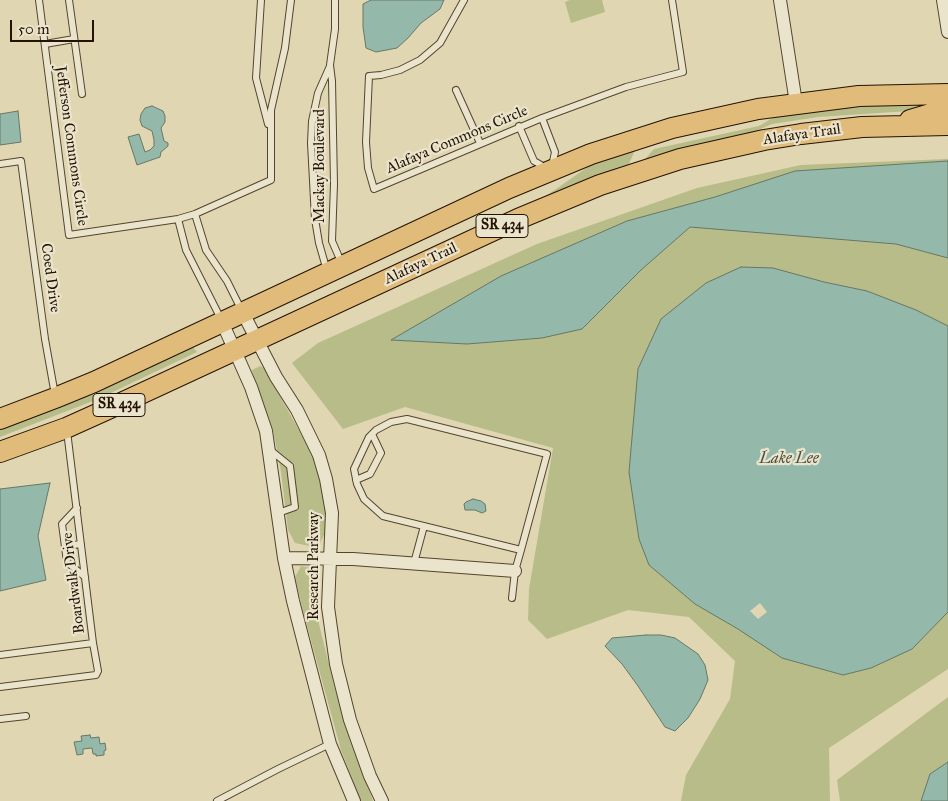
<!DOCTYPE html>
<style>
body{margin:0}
#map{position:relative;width:948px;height:801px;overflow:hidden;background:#e0d6b2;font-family:"IM FELL Great Primer",serif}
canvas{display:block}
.scale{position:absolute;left:10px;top:20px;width:84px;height:22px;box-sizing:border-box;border:2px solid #241302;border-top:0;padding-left:6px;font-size:15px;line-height:18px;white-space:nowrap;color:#241302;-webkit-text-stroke:4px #ebe4cd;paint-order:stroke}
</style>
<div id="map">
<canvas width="948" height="801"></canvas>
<div class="scale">50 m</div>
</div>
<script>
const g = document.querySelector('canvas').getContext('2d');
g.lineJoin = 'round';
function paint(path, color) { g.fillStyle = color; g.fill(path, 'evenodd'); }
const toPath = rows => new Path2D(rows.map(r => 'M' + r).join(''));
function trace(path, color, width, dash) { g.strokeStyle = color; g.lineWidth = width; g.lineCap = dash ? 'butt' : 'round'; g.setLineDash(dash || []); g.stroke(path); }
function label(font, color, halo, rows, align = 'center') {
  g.font = font + ' "IM FELL Great Primer",serif'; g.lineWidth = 4.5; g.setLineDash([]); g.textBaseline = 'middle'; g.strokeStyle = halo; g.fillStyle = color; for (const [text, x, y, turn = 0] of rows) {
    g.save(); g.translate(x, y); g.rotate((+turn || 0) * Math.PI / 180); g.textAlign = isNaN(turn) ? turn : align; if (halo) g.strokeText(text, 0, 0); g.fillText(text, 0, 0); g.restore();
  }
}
paint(toPath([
 [570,0,602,0,605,12,571,23,565,2],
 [911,103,940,104,925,110,818,117,772,124,744,136,644,160,654,149,759,126,781,113],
 [636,148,628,166,546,196,592,164],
 [948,159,948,669,829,748,830,801,681,801,686,775,730,699,735,661,689,617,628,610,547,639,528,620,529,589,553,448,405,407,343,429,292,363,318,343,537,244,697,188,801,165],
 [193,347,197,352,98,399,0,437,0,429,20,422,95,392],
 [260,366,264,368,315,459,325,505,325,533,320,543,314,547,295,543,288,530,281,472,273,430,253,375,252,370],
 [301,566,311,568,316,575,314,589,315,608,335,689,349,737,373,801,361,801,341,750,303,611,295,577],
 [948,697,948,801,840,801,837,780]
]), '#b7bc89');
const water = toPath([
 [371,0,444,0,440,9,421,23,408,38,397,48,376,52,366,48,363,27,363,4,371,0],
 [152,106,163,111,165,116,165,122,161,128,164,141,168,143,168,146,161,152,160,157,137,165,128,137,139,134,145,152,150,150,154,146,154,140,152,131,142,126,140,120,141,114,145,108,152,106],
 [18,111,21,142,0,145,0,114,18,111],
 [948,161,948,258,896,244,690,227,641,270,582,329,542,338,467,344,391,340,501,276,627,221,715,197,795,171,948,161],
 [741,267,773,268,824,282,867,291,916,310,948,326,948,612,912,649,871,668,843,675,782,658,738,629,695,604,649,565,639,539,629,472,638,369,661,319,706,283,741,267],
 [50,483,38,536,46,580,0,591,0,489,50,483],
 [473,499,481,501,485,504,486,511,482,513,475,510,465,510,464,504,466,502,473,499],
 [646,635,661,635,675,638,698,654,705,665,708,680,700,699,688,718,675,731,665,727,638,686,622,664,605,646,612,638,646,635],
 [90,735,91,738,99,737,100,744,105,743,106,750,104,751,104,755,96,756,96,754,93,754,92,748,83,749,83,754,77,755,74,742,82,741,81,736,90,735],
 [948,762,948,801,921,801,930,774,948,762]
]);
paint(water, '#94b9ab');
trace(water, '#677767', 1);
paint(toPath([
 [760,603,767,612,758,619,750,611]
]), '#e0d6b2');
const lane = toPath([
 [39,0,69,235,178,219,195,214,271,180,271,110,285,48,291,0],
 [69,0,82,94],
 [261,0,256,78,268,124],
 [335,0,335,29,330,65,332,81,334,184,332,241,342,264],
 [464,0,440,43,420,60,400,70,381,75,369,76,366,142,368,168,374,189,542,118,626,87,683,72,672,0],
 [45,44,74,39],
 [456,90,480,143],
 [542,118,555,152,552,166],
 [519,126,534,161,546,168],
 [0,164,21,161,45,339,55,395],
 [195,214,206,250,227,281,241,309],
 [178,219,186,250,222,321],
 [327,271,319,243,315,219,311,143,312,121,318,93,330,66],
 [269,449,290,466,295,507,278,513],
 [356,480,370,474,381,453,372,434],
 [77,508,62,524,67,562,85,577],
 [65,546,81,544],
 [414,563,424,526],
 [512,598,515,571,521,550,547,454,407,419,391,422,376,430,369,437,354,469,357,484,364,499,383,516,521,550],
 [0,655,93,643],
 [0,687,96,675,98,671,93,643,67,431],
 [0,719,26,716],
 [217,801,278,769,330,744]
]);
const street = toPath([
 [780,0,796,103],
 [943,0,948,32],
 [243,313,276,377,297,410,319,455,326,479,332,513,328,607,336,664,350,720,370,776,382,801],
 [222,322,251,387,266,431,284,558,293,601,330,744,354,801],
 [284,558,353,559,515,571]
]);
const primary = toPath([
 [910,120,937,112,948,103],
 [0,419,55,398,94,382,509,188,591,154,672,128,758,109,859,96,948,94],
 [0,452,66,428,106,410,518,219,600,185,680,159,764,140,801,134,862,127,948,125]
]);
trace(lane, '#53442e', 8);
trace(street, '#53442e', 14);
trace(primary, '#241302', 22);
trace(lane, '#ebe4cd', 6);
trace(street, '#ebe4cd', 12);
trace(primary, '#e0bb79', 20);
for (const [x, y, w] of [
 [502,226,52],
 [119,405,52]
]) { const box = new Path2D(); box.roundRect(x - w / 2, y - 11.5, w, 23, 4); g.fillStyle = '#ebe4cd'; g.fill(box); trace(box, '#241302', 1); }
label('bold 14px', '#241302', null, [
 ["SR 434",502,226],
 ["SR 434",119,405]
]);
label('15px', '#241302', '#ebe4cd', [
 ["Alafaya Trail",802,135,-8],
 ["Alafaya Commons Circle",457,140,-23],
 ["Jefferson Commons Circle",71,146,82],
 ["Mackay Boulevard",320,166,-90],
 ["Alafaya Trail",421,264,-25],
 ["Coed Drive",50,278,82],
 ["Research Parkway",314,566,-90],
 ["Boardwalk Drive",74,583,-97]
]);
label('italic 16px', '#4b4d3d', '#ebe4cd', [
 ["Lake Lee",789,459]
]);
</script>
